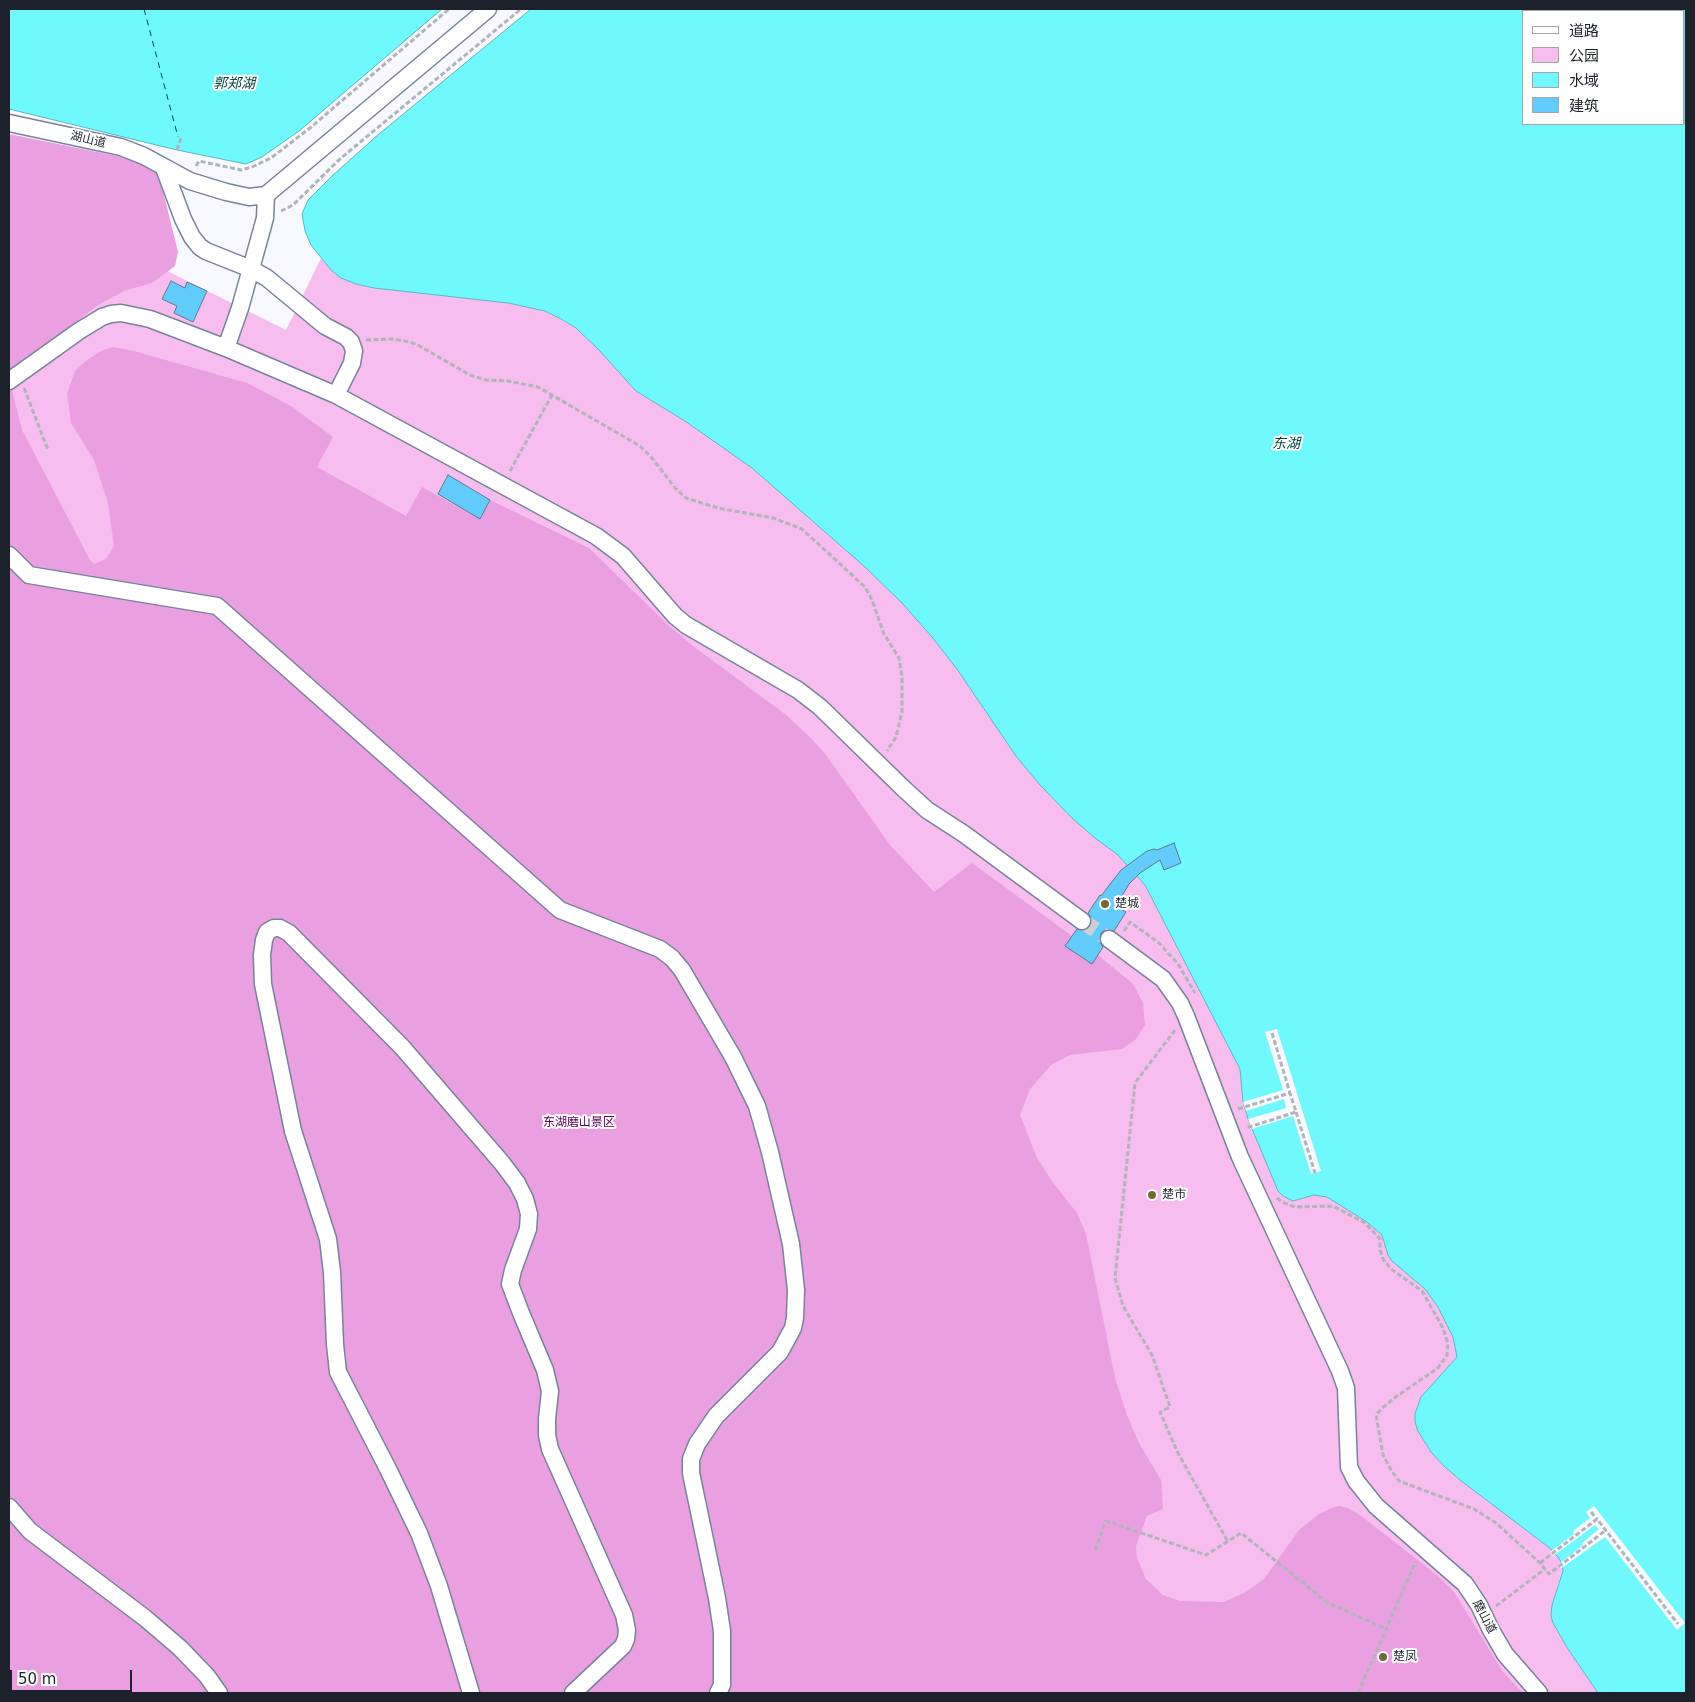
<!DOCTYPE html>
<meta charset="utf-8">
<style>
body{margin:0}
#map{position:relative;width:1695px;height:1702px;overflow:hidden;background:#f7f9ff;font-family:"DejaVu Sans","Noto Sans SC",sans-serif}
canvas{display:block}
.frame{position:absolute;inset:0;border:10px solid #1c212b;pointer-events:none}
.legend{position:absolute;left:1522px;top:10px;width:162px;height:115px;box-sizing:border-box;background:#fff;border:1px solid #a4a6aa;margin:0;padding:6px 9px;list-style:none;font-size:15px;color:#1c212b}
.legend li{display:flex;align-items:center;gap:10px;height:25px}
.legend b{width:25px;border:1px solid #a4a6aa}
.scale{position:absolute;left:10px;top:1670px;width:122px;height:22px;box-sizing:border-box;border:2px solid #1c212b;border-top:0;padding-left:6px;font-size:15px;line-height:18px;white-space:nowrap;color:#1c212b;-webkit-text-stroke:4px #fff;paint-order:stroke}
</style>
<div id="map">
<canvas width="1695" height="1702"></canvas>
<div class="frame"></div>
<ul class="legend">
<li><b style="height:6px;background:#fff"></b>道路</li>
<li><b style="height:14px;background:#f7bdef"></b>公园</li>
<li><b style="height:14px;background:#70f9fc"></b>水域</li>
<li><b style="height:14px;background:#62ccfd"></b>建筑</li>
</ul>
<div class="scale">50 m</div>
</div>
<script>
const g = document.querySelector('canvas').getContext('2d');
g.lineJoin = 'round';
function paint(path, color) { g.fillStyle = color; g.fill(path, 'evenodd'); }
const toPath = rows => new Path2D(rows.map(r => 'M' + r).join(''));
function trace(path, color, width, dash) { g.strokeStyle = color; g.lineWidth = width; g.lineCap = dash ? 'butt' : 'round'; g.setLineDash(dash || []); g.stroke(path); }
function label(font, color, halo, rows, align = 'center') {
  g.font = font + ' "DejaVu Sans","Noto Sans SC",sans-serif'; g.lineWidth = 4; g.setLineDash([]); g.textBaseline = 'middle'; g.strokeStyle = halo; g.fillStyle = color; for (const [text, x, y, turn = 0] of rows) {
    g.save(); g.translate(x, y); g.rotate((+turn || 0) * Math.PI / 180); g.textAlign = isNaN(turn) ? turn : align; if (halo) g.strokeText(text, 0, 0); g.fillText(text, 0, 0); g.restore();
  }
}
paint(toPath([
 [139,257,286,330,321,258,331,270,356,284,374,288,508,303,545,311,576,328,599,350,636,391,685,421,752,468,865,567,902,603,932,637,957,669,1016,756,1040,785,1073,819,1095,838,1117,854,1145,885,1240,1069,1243,1102,1248,1119,1278,1191,1298,1200,1314,1195,1327,1197,1367,1222,1382,1235,1392,1261,1425,1289,1438,1307,1453,1337,1457,1357,1421,1397,1415,1414,1415,1422,1418,1431,1431,1452,1444,1466,1460,1480,1551,1549,1558,1557,1562,1564,1563,1571,1557,1587,1551,1616,1553,1623,1568,1649,1598,1693,9,1693,9,311]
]), '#f7bdef');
paint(toPath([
 [9,134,127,158,149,167,159,175,178,252,175,266,152,283,124,291,98,305,12,371,13,394,22,430,90,560,94,564,106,559,114,546,108,503,94,460,71,423,67,394,75,371,87,360,101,351,113,347,134,351,247,383,291,406,333,437,317,467,406,516,422,487,480,519,490,500,589,548,669,626,697,649,785,714,812,739,826,755,890,845,934,892,972,863,1072,936,1092,963,1098,955,1133,984,1143,1003,1145,1025,1136,1039,1122,1049,1070,1055,1051,1065,1030,1089,1020,1115,1037,1158,1054,1184,1077,1213,1086,1234,1115,1378,1127,1415,1139,1443,1161,1480,1163,1509,1147,1516,1136,1546,1137,1558,1146,1579,1163,1595,1180,1601,1224,1602,1246,1592,1264,1579,1299,1530,1319,1514,1331,1508,1339,1506,1348,1508,1360,1515,1438,1576,1454,1592,1503,1672,1523,1693,9,1693]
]), '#eaa0e0');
const water = toPath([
 [9,9,442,9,299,131,262,157,246,164,177,150,9,109,9,9],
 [531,9,1686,9,1686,1693,1598,1693,1596,1690,1568,1649,1553,1623,1551,1616,1552,1605,1563,1571,1562,1564,1558,1557,1551,1549,1460,1480,1444,1466,1431,1452,1418,1431,1415,1422,1415,1414,1421,1397,1457,1357,1453,1337,1438,1307,1425,1289,1392,1261,1388,1255,1382,1235,1367,1222,1327,1197,1314,1195,1293,1201,1283,1196,1278,1191,1248,1119,1243,1102,1240,1069,1145,885,1117,854,1095,838,1073,819,1040,785,1016,756,957,669,932,637,902,603,865,567,752,468,685,421,636,391,599,350,576,328,561,319,545,311,508,303,374,288,356,284,341,278,331,270,311,245,305,231,302,214,308,200,332,176,379,134,531,9],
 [1524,11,1684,11,1684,124,1524,124,1524,11]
]);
paint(water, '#70f9fc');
trace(water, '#57b8bd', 1);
paint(toPath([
 [1277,1029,1321,1171,1311,1174,1293,1116,1252,1129,1248,1119,1286,1108,1284,1099,1246,1111,1243,1102,1283,1090,1265,1032],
 [1594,1506,1685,1623,1677,1630,1605,1537,1560,1569,1559,1564,1583,1545,1582,1543,1599,1529,1595,1525,1553,1556,1550,1552,1574,1534,1573,1531,1590,1518,1586,1512]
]), '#f7f9ff');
trace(toPath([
 [144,9,178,137]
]), '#034648', 1, [6, 5]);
const building = toPath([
 [171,281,185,288,187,282,207,291,193,322,174,313,177,306,162,299,171,281],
 [448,475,490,500,480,519,438,494,448,475],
 [1174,843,1181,863,1164,870,1160,860,1140,873,1129,884,1116,906,1126,912,1114,931,1105,930,1101,933,1100,943,1103,947,1092,964,1065,946,1077,929,1086,930,1090,926,1091,917,1088,913,1100,895,1101,896,1121,870,1147,851,1154,849,1157,850,1174,843]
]);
paint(building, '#62ccfd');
trace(building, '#5f7b8a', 1);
trace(toPath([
 [1082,921,1109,939]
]), '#cbced5', 16, [16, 8]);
const minor = toPath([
 [9,123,121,147,144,156,190,181,226,192,249,197,266,195,488,9],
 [164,168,183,219,192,237,200,247,206,251,251,269,267,278,325,326,346,337,351,342,354,351,352,363,336,395],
 [226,348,336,395,596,536,623,556,675,616,686,625,798,690,820,707,904,789,927,810,964,834,1082,921],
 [9,381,79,331,102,317,111,314,121,313,150,319,226,348,240,308,262,229,265,218,266,195],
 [9,555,29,575,217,606,560,910,660,949,672,958,682,970,733,1057,757,1106,770,1152,791,1244,796,1290,795,1318,793,1328,780,1352,716,1416,697,1444,691,1459,691,1473,717,1598,722,1631,722,1685,718,1693],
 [1109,939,1163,979,1180,1003,1186,1016,1240,1157,1340,1371,1346,1388,1349,1467,1356,1481,1376,1506,1465,1584,1479,1605,1491,1630,1505,1654,1539,1693],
 [9,1507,30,1531,145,1618,180,1648,207,1676,219,1693],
 [471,1693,439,1586,419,1533,388,1469,338,1372,335,1344,332,1272,328,1239,293,1131,263,984,262,955,264,940,267,932,274,928,280,928,289,933,402,1047,502,1163,517,1183,525,1199,529,1214,528,1229,513,1270,510,1284,521,1313,545,1370,550,1391,547,1419,547,1435,550,1449,624,1615,627,1630,626,1639,623,1646,573,1693]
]);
trace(minor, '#77839b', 19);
trace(toPath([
 [177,150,181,138],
 [196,166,199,161,241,170,252,167,271,158,310,128,449,9],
 [281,211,293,205,341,158,521,9],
 [366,340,391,339,405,341,416,344,470,375,486,380,508,381,538,387,640,446,652,458,676,489,686,498,718,508,773,518,802,529,865,587,872,600,884,634,899,658,902,677,902,712,896,737,887,751],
 [24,388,48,450],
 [510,471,552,395],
 [1124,931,1130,922,1159,943,1178,964,1195,993],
 [1175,1030,1135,1083,1115,1278,1123,1306,1152,1355,1170,1407,1160,1412,1178,1453,1228,1542],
 [1272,1033,1290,1093],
 [1238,1109,1290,1093,1296,1112,1246,1128],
 [1296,1112,1315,1173],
 [1277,1198,1282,1202,1295,1207,1333,1206,1365,1223,1380,1239,1380,1250,1383,1259,1391,1269,1422,1291,1443,1328,1448,1344,1447,1355,1438,1368,1397,1396,1382,1408,1376,1415,1383,1455,1391,1470,1399,1481,1474,1509,1496,1523,1540,1563,1549,1574,1606,1530],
 [1591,1512,1597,1519],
 [1095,1550,1106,1521,1206,1555,1241,1533,1328,1603,1387,1629],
 [1540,1563,1597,1519,1678,1624],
 [1496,1606,1545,1569],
 [1358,1693,1416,1561]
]), '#b1b4bb', 3, [5, 2.5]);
trace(minor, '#fff', 16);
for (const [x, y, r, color] of [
 [1105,904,5,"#746835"],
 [1152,1195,5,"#746835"],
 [1383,1657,5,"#746835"]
]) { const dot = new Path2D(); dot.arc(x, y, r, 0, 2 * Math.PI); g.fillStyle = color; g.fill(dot); trace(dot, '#fff', 2); }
label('12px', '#1c212b', '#fff', [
 ["湖山道",88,140,13],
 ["磨山道",1484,1617,62]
]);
label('12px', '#1c212b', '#fff', [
 ["楚城",1115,904],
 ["楚市",1162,1195],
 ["楚凤",1393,1657]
], 'left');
label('12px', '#5d0158', '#fff', [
 ["东湖磨山景区",579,1123]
]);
label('italic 14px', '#034648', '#fff', [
 ["郭郑湖",234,84],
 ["东湖",1286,444]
]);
</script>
